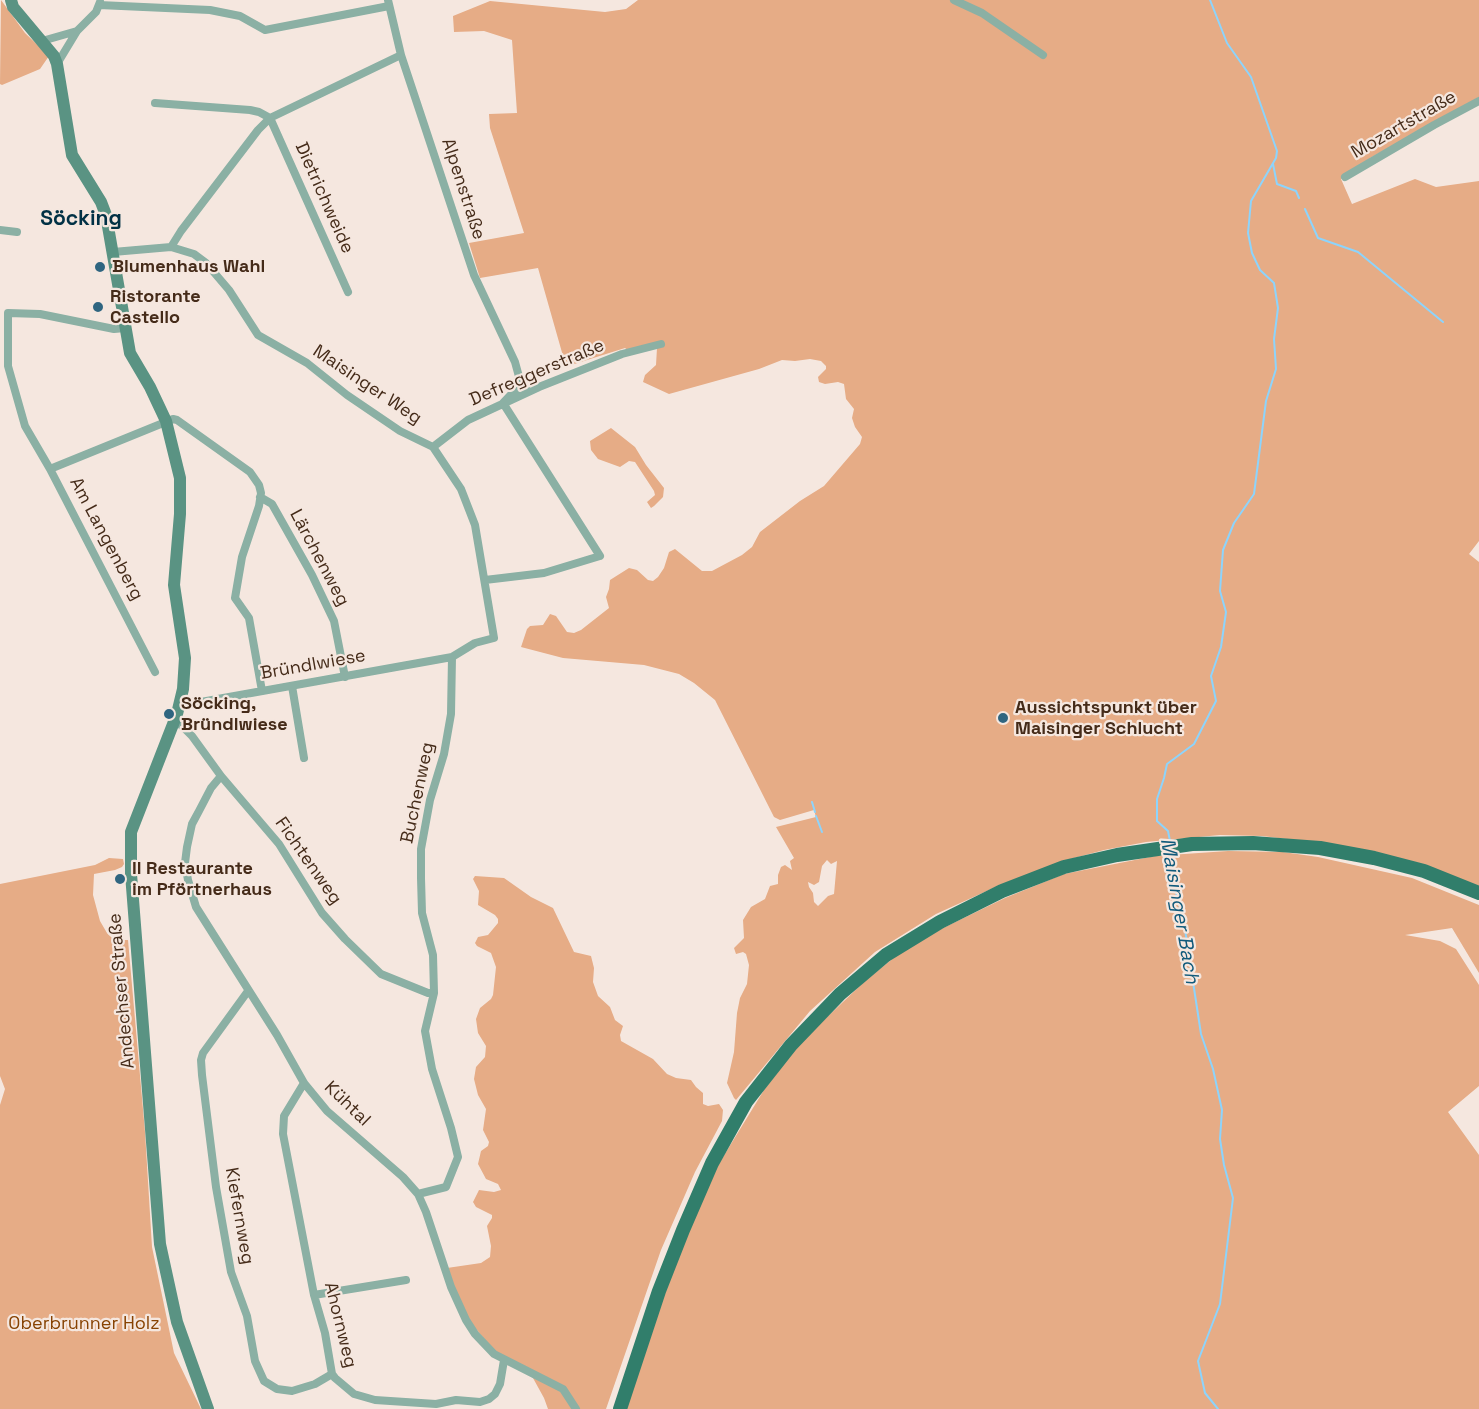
<!DOCTYPE html>
<meta charset="utf-8">
<style>
body{margin:0}
canvas{display:block;background:#f5e7df}
</style>
<canvas width="1479" height="1409"></canvas>
<script>
const g = document.querySelector('canvas').getContext('2d');
g.lineJoin = 'round';
function paint(path, color) { g.fillStyle = color; g.fill(path, 'evenodd'); }
const toPath = rows => new Path2D(rows.map(r => 'M' + r).join(''));
function trace(path, color, width, dash) { g.strokeStyle = color; g.lineWidth = width; g.lineCap = dash ? 'butt' : 'round'; g.setLineDash(dash || []); g.stroke(path); }
function label(font, color, halo, rows, align = 'center') {
  g.font = font + ' "Space Grotesk",sans-serif'; g.lineWidth = 4.5; g.setLineDash([]); g.textBaseline = 'middle'; g.strokeStyle = halo; g.fillStyle = color; for (const [text, x, y, turn = 0] of rows) {
    g.save(); g.translate(x, y); g.rotate((+turn || 0) * Math.PI / 180); g.textAlign = isNaN(turn) ? turn : align; if (halo) g.strokeText(text, 0, 0); g.fillText(text, 0, 0); g.restore();
  }
}
paint(toPath([
 [1,0,25,33,49,56,40,69,2,85,0,84],
 [638,0,1479,0,1479,97,1370,158,1341,179,1352,204,1415,179,1436,187,1479,181,1479,541,1469,554,1479,562,1479,888,1320,843,1262,836,1220,835,1146,842,1104,850,1063,861,1000,885,936,914,875,952,810,1011,736,1100,734,1098,727,1083,734,1052,737,1013,740,998,747,984,749,965,746,954,743,952,736,954,734,948,744,938,743,920,751,907,765,899,770,886,778,884,778,875,781,867,785,865,792,870,790,861,794,858,776,827,816,817,814,810,780,820,774,817,715,700,694,683,679,674,644,665,563,658,521,647,527,629,530,626,543,625,550,614,556,616,567,632,574,633,581,630,609,608,606,597,609,589,610,580,629,568,637,570,648,580,653,581,658,577,664,568,669,552,675,549,702,571,712,571,742,555,752,547,760,532,800,501,824,486,860,444,862,437,855,427,852,418,854,409,846,399,844,384,838,382,825,384,819,382,818,377,826,369,826,366,821,361,810,359,795,361,782,360,759,369,669,394,643,382,645,375,656,365,657,348,631,353,625,348,568,366,563,356,538,268,480,278,469,243,524,233,490,128,489,114,517,113,512,40,484,31,454,32,453,16,490,1,605,12,626,9],
 [827,860,831,864,837,861,834,894,828,896,818,906,814,902,813,893,809,887,808,882,814,885,819,882,822,866],
 [611,428,635,447,646,465,664,488,663,497,654,506,651,508,647,502,655,495,654,491,635,462,629,461,620,467,598,459,591,450,590,441],
 [1228,851,1283,852,1318,857,1412,878,1479,905,1479,973,1452,928,1405,935,1440,941,1456,949,1479,985,1479,1086,1448,1112,1479,1155,1479,1409,624,1409,662,1295,712,1175,764,1090,800,1043,865,981,896,956,941,929,1005,898,1064,874,1155,856],
 [109,858,123,859,124,864,122,867,115,870,94,874,93,895,100,921,107,933,114,940,128,940,145,1132,152,1247,174,1353,201,1409,0,1409,0,1105,5,1089,0,1076,0,884,95,865],
 [475,876,504,878,531,897,553,908,574,952,591,956,594,968,593,982,598,996,610,1007,615,1020,623,1026,620,1035,621,1041,653,1059,667,1074,676,1078,691,1080,696,1087,703,1093,703,1104,708,1106,719,1104,723,1110,722,1121,695,1172,661,1250,606,1409,548,1409,544,1398,528,1369,495,1352,467,1318,447,1268,481,1263,490,1257,491,1246,487,1226,492,1218,492,1215,476,1207,473,1202,479,1190,494,1192,501,1190,498,1184,486,1179,478,1164,481,1151,488,1146,489,1142,483,1130,486,1109,478,1095,474,1079,476,1067,485,1057,486,1046,478,1033,476,1019,480,1008,491,999,493,995,496,967,491,953,477,946,475,943,478,937,488,935,498,923,498,919,495,915,478,905,479,891,473,879]
]), '#e6ac86');
trace(toPath([
 [1273,164,1277,184,1296,191,1299,198],
 [1305,209,1318,238,1358,252,1443,322],
 [812,802,815,812],
 [816,816,822,832],
 [1170,841,1168,831,1157,821,1157,799,1164,778,1167,764,1194,744,1216,701,1211,676,1221,647,1226,612,1220,591,1223,550,1234,523,1254,494,1266,401,1276,369,1274,339,1278,308,1274,283,1260,270,1252,253,1248,233,1251,201,1276,158,1277,151,1251,77,1227,43,1210,0],
 [1171,853,1174,885,1184,923,1201,1034,1213,1069,1222,1110,1220,1139,1224,1165,1233,1198,1220,1304,1198,1361,1205,1393,1218,1409]
]), '#8dd4fc', 2);
trace(toPath([
 [388,0,401,55,474,275,515,362,521,384,503,403,600,556,544,573,485,580],
 [954,0,982,13,1043,55],
 [99,5,210,10,240,16,265,30,389,6],
 [42,41,77,31,96,12,100,2],
 [57,64,77,31],
 [155,103,250,110,259,112,270,118,348,292],
 [1345,177,1434,125,1479,101],
 [0,230,17,232],
 [171,247,181,231,258,130,270,118,401,55],
 [113,252,171,247,194,254,206,263,229,290,258,335,307,363,347,395,400,431,433,447,461,489,475,525,494,638,475,643,452,657,201,702,180,700],
 [433,447,468,420,539,387,622,354,661,344],
 [50,469,25,426,8,366,8,313,40,314,114,329,125,328],
 [260,497,272,504,312,575,334,621,345,677],
 [155,672,50,469,173,419,177,420,250,472,259,485,261,493,259,506,242,557,235,598,249,618,262,691],
 [292,686,304,758],
 [174,723,181,725,192,736,221,776,279,844,322,913,345,939,381,974,428,993,434,993],
 [221,776,211,788,199,811,192,824,187,847,185,863,188,880,196,907,277,1035,304,1083,327,1111,403,1177,418,1194,426,1212,451,1287,466,1320,475,1334,494,1354,563,1389,576,1409],
 [248,991,203,1053,201,1060,202,1075,216,1187,231,1272,247,1316,255,1361,264,1381,277,1389,292,1391,315,1384,332,1374],
 [304,1083,284,1116,283,1134,314,1295,325,1333,332,1374,335,1378,354,1394,375,1400,436,1404,456,1400,480,1402,489,1399,495,1394,500,1384,504,1360],
 [418,1194,446,1187,458,1157,451,1128,432,1069,425,1031,434,993,433,955,422,913,421,878,421,849,430,800,444,754,451,714,452,657],
 [314,1295,406,1280]
]), '#8bb0a4', 8);
trace(toPath([
 [11,0,13,7,54,56,57,64,72,155,101,202,106,215,130,353,150,387,166,421,180,478,180,514,174,585,185,658,183,689,177,714,131,832,131,874,160,1244,177,1322,208,1409]
]), '#5a9383', 12);
trace(toPath([
 [620,1409,659,1291,683,1230,712,1163,746,1102,791,1045,840,994,886,955,940,922,1002,891,1064,867,1117,855,1192,844,1253,843,1320,848,1374,858,1424,871,1479,893]
]), '#317e6b', 14);
for (const [x, y, r, color] of [
 [100,267,6,"#2f6580"],
 [98,307,6,"#2f6580"],
 [169,714,6,"#2f6580"],
 [1003,718,6,"#2f6580"],
 [120,879,6,"#2f6580"]
]) { const dot = new Path2D(); dot.arc(x, y, r, 0, 2 * Math.PI); g.fillStyle = color; g.fill(dot); trace(dot, '#f5e7df', 2); }
label('18px', '#452b19', '#f5e7df', [
 ["Mozartstraße",1404,125,-30],
 ["Alpenstraße",463,189,72],
 ["Dietrichweide",324,198,66],
 ["Defreggerstraße",537,373,-23],
 ["Maisinger Weg",367,385,34],
 ["Am Langenberg",106,539,62],
 ["Lärchenweg",319,558,62],
 ["Bründlwiese",313,665,-10],
 ["Buchenweg",418,793,-78],
 ["Fichtenweg",308,861,55],
 ["Andechser Straße",122,991,-95],
 ["Kühtal",347,1104,44],
 ["Kiefernweg",239,1216,80],
 ["Ahornweg",340,1325,76]
]);
label('bold 18px', '#452b19', '#f5e7df', [
 ["Blumenhaus Wahl",112,267],
 ["Ristorante",110,297],
 ["Castello",110,318],
 ["Söcking,",181,704],
 ["Bründlwiese",181,725],
 ["Aussichtspunkt über",1015,708],
 ["Maisinger Schlucht",1015,729],
 ["Il Restaurante",132,869],
 ["im Pförtnerhaus",132,890]
], 'left');
label('18px', '#874202', '#f5e7df', [
 ["Oberbrunner Holz",84,1324]
]);
label('italic 20px', '#105a7b', '#f5e7df', [
 ["Maisinger Bach",1179,911,80]
]);
label('bold 21px', '#013145', '#f5e7df', [
 ["Söcking",81,219]
]);
</script>
